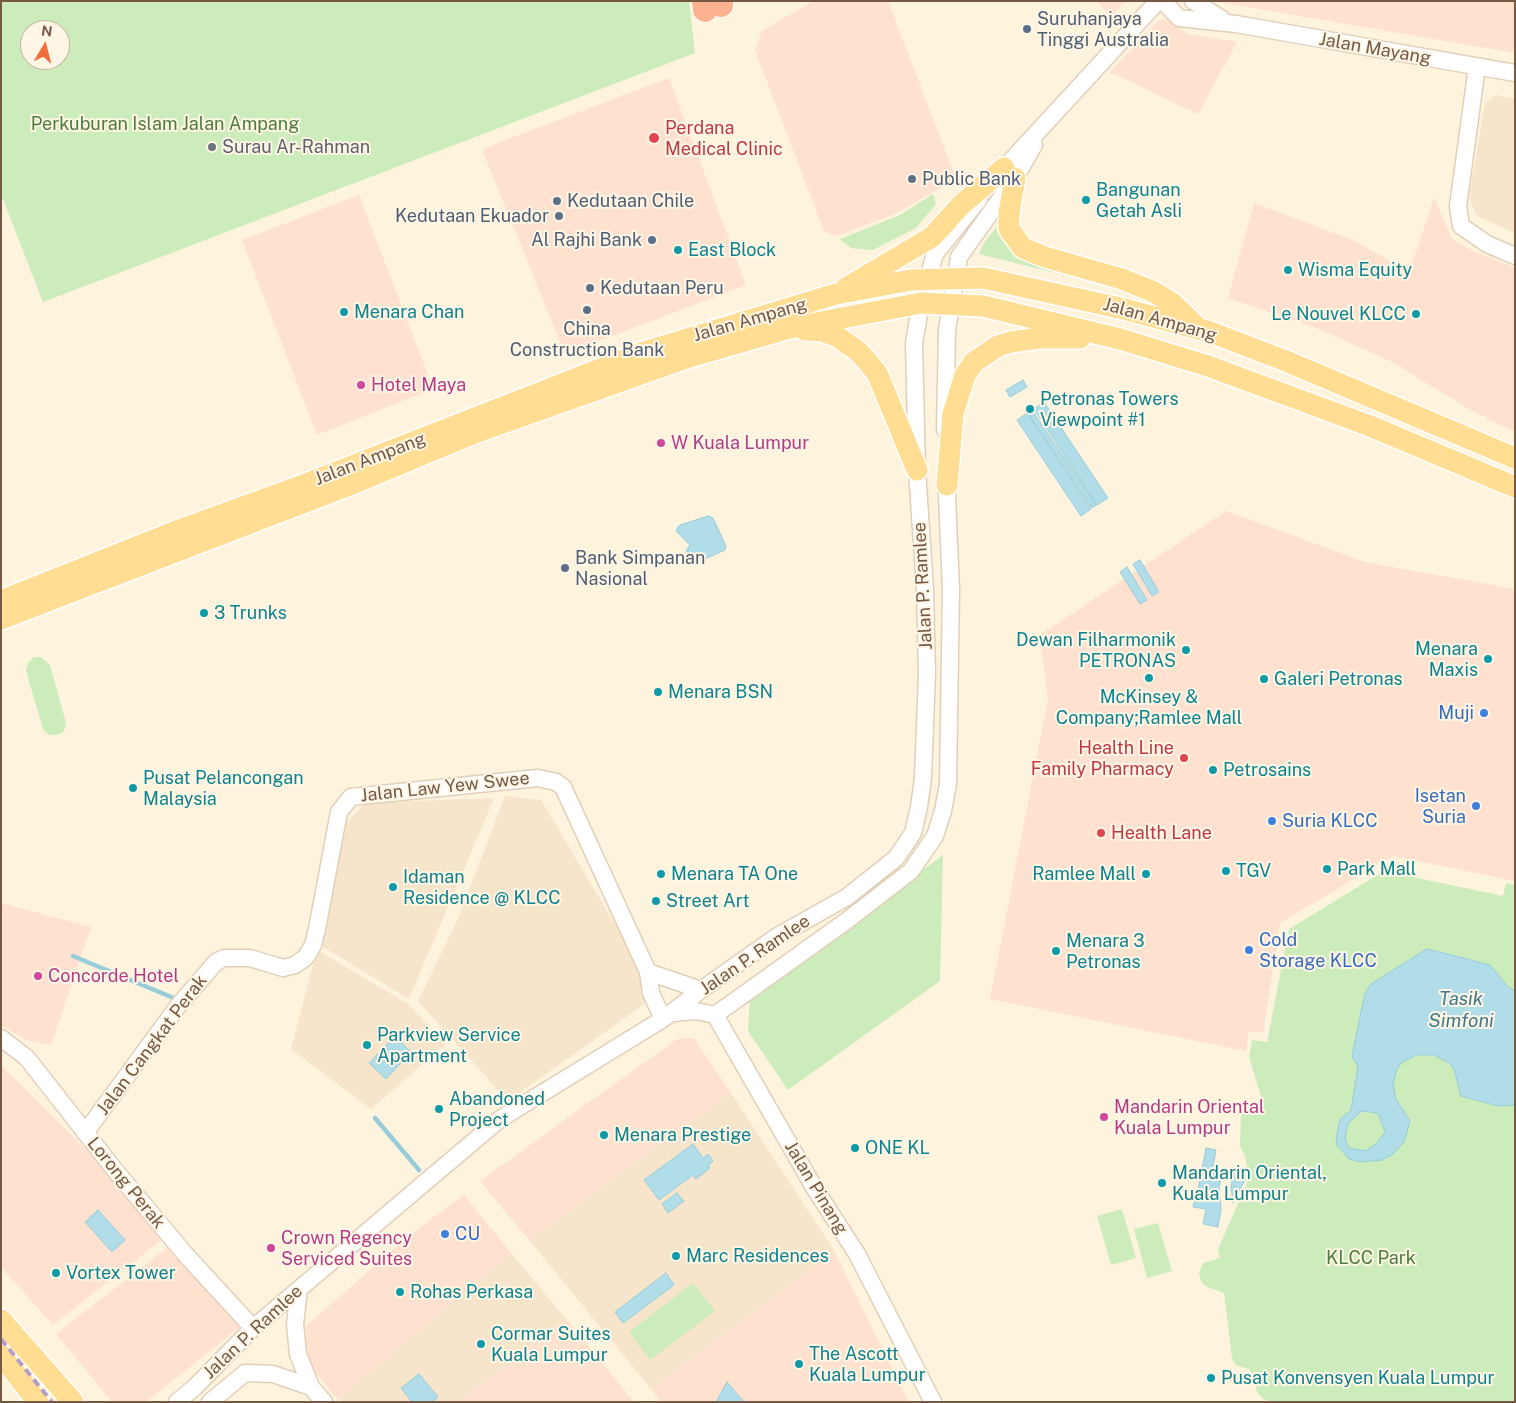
<!DOCTYPE html>
<style>
body{margin:0}
#map{position:relative;width:1516px;height:1403px;overflow:hidden;background:#fef3dd;font-family:"Public Sans",sans-serif}
canvas{display:block}
.frame{position:absolute;inset:0;border:2px solid #755945;pointer-events:none}
.north{position:absolute;left:20px;top:20px;width:50px;height:50px;box-sizing:border-box;background:#fff6e5;border:1px solid #c8b7a5;border-radius:50%;rotate:8deg;font-size:14px;font-weight:700;line-height:20px;text-align:center;color:#755945}
.north::after{content:'';display:block;margin:auto;width:18px;height:22px;background:#f16d39;clip-path:polygon(50% 0,100% 100%,50% 72%,0 100%)}
</style>
<div id="map">
<canvas width="1516" height="1403"></canvas>
<div class="frame"></div>
<div class="north">N</div>
</div>
<script>
const g = document.querySelector('canvas').getContext('2d');
g.lineJoin = 'round';
function paint(path, color) { g.fillStyle = color; g.fill(path, 'evenodd'); }
const toPath = rows => new Path2D(rows.map(r => 'M' + r).join(''));
function trace(path, color, width, dash) { g.strokeStyle = color; g.lineWidth = width; g.lineCap = dash ? 'butt' : 'round'; g.setLineDash(dash || []); g.stroke(path); }
function label(font, color, halo, rows, align = 'center') {
  g.font = font + ' "Public Sans",sans-serif'; g.lineWidth = 4; g.setLineDash([]); g.textBaseline = 'middle'; g.strokeStyle = halo; g.fillStyle = color; for (const [text, x, y, turn = 0] of rows) {
    g.save(); g.translate(x, y); g.rotate((+turn || 0) * Math.PI / 180); g.textAlign = isNaN(turn) ? turn : align; if (halo) g.strokeText(text, 0, 0); g.fillText(text, 0, 0); g.restore();
  }
}
paint(toPath([
 [1496,95,1515,99,1515,233,1477,216,1469,197,1485,103],
 [505,796,541,800,657,995,508,1101,418,1001,458,919],
 [494,798,409,999,320,945,346,823,366,803],
 [317,950,407,1003,446,1044,371,1109,291,1049],
 [731,1093,835,1252,651,1389,529,1240],
 [511,1253,566,1319,458,1402,343,1402,340,1398]
]), '#f6e5cb');
paint(toPath([
 [813,1,888,1,956,179,895,214,837,236,824,231,755,50,762,31],
 [1097,1,1125,1,1111,17],
 [1218,1,1515,1,1515,53,1218,2],
 [1168,19,1188,34,1237,42,1198,114,1110,72,1159,20],
 [669,78,746,285,565,354,482,149],
 [359,195,430,380,425,392,317,435,242,240],
 [1434,198,1452,239,1473,251,1515,268,1515,431,1486,419,1487,416,1479,415,1392,362,1319,329,1228,298,1254,203,1353,240,1409,272],
 [1226,511,1365,562,1515,589,1515,881,1393,856,1280,923,1263,1033,1249,1031,1246,1051,990,999,1048,699,1040,635],
 [1,903,91,927,51,1045,26,1040,1,1025],
 [694,1038,731,1093,529,1240,480,1181,677,1039],
 [1,1065,113,1176,164,1238,53,1325,1,1267],
 [464,1195,511,1253,338,1400,304,1359,306,1326,412,1233],
 [172,1244,240,1327,146,1402,112,1402,56,1334],
 [835,1252,909,1402,661,1402,651,1389],
 [566,1319,634,1402,458,1402]
]), '#ffe1d0');
paint(toPath([
 [1,1,689,1,695,53,43,302,1,194],
 [30,30,60,30,60,60,30,60],
 [933,194,936,204,916,228,873,250,851,248,840,239,900,215],
 [999,224,1124,290,979,254,984,243],
 [34,657,41,657,50,665,66,723,64,731,58,735,49,735,43,729,26,671,28,663],
 [943,855,940,981,788,1090,748,1031,750,999],
 [1384,871,1503,896,1506,883,1515,885,1515,1402,1271,1402,1262,1398,1256,1390,1257,1381,1249,1369,1236,1365,1232,1358,1224,1293,1205,1286,1201,1281,1199,1273,1203,1263,1220,1258,1218,1249,1249,1178,1245,1156,1240,1146,1241,1114,1263,1108,1263,1103,1249,1057,1252,1040,1267,1042,1289,929],
 [1122,1209,1136,1258,1111,1265,1097,1216],
 [1158,1223,1172,1271,1147,1278,1134,1229],
 [693,1283,715,1311,650,1360,629,1332]
]), '#ccecbc');
const water = toPath([
 [1023,380,1027,387,1010,397,1006,390,1023,380],
 [1044,402,1108,498,1097,505,1034,409,1044,402],
 [1032,410,1096,505,1092,508,1028,413,1032,410],
 [1027,413,1091,509,1081,516,1017,420,1027,413],
 [708,516,713,518,726,546,725,550,703,560,686,551,690,545,677,532,677,528,680,525,708,516],
 [1140,560,1159,592,1152,596,1133,564,1140,560],
 [1127,567,1147,600,1140,604,1120,572,1127,567],
 [1427,949,1490,965,1508,987,1515,991,1515,1105,1498,1106,1461,1096,1454,1069,1449,1063,1434,1055,1416,1055,1401,1063,1397,1069,1393,1084,1396,1099,1410,1121,1404,1142,1392,1155,1382,1160,1360,1162,1349,1159,1337,1145,1336,1139,1340,1120,1351,1110,1358,1067,1352,1056,1365,993,1371,984,1427,949],
 [1362,1111,1378,1113,1385,1132,1376,1144,1365,1151,1348,1148,1345,1138,1348,1123,1362,1111],
 [395,1036,411,1052,386,1079,369,1063,395,1036],
 [693,1144,703,1158,708,1154,713,1161,708,1165,710,1168,696,1179,693,1175,659,1200,644,1180,693,1144],
 [1206,1148,1216,1150,1212,1173,1222,1175,1219,1187,1221,1209,1218,1227,1203,1224,1206,1209,1193,1207,1195,1200,1191,1199,1192,1192,1198,1190,1206,1148],
 [1234,1171,1241,1171,1247,1176,1233,1203,1231,1186,1234,1171],
 [677,1193,684,1201,668,1213,662,1204,677,1193],
 [98,1210,125,1240,112,1252,85,1222,98,1210],
 [666,1273,674,1285,623,1323,615,1312,666,1273],
 [419,1374,438,1397,432,1402,412,1402,401,1388,419,1374],
 [727,1382,743,1401,741,1402,716,1402,727,1382]
]);
paint(water, '#b1dde8');
trace(water, '#97ccda', 1);
trace(toPath([
 [73,956,176,999],
 [375,1118,419,1170]
]), '#97ccda', 4.5);
const minor = toPath([
 [1163,1,1179,18,1236,24,1515,73],
 [1193,1,1222,19],
 [1477,67,1458,206,1461,226,1487,244,1515,256],
 [997,176,1158,1],
 [945,429,947,330,959,257,1015,178,1034,145],
 [648,972,701,990],
 [672,1013,696,1011,715,1015,815,1189,857,1254,933,1402],
 [715,1015,845,922,911,871,935,836,943,811,948,784,951,589,946,473],
 [1,1038,27,1058,114,1169,185,1254,253,1328],
 [85,1133,178,1006,216,962,224,958,250,958,283,968,295,965,306,957,313,945,317,929,339,812,351,797,538,778,556,782,563,787,648,972,651,993,663,1019],
 [299,1289,295,1324,298,1354,311,1387,324,1402],
 [177,1402,195,1387,253,1328,500,1119,663,1019,701,990,776,937,847,897,896,858,913,833,919,807,923,778,927,674,925,589,917,470,914,343,921,303,935,254,979,199],
 [210,1402,245,1373,273,1374,311,1387]
]);
const major = toPath([
 [1015,178,1009,213,1009,229,1023,248,1045,257,1122,279,1154,292,1172,303,1198,328],
 [846,288,932,237,961,205,1004,168],
 [805,330,822,331,838,337,859,352,877,373,917,470],
 [947,485,953,414,965,375,974,362,998,346,1011,342,1040,338,1080,338],
 [1,601,174,532,293,489,644,352,836,294,911,280,983,278,1124,309,1210,332,1286,361,1515,458],
 [1,619,347,486,477,432,686,358,790,328,921,303,983,306,1120,339,1208,366,1370,426,1515,487],
 [1,1320,73,1402],
 [1,1355,38,1402]
]);
const highway = toPath([
 [704,1,705,10],
 [721,1,721,5]
]);
trace(minor, '#e2cfb9', 19);
trace(major, '#fff', 24);
trace(highway, '#fff', 26);
trace(minor, '#fff', 16);
trace(major, '#ffdd93', 21);
trace(highway, '#fdb38f', 24);
trace(toPath([
 [1,1339,52,1402]
]), '#b69dc6', 4, [8, 5]);
for (const [x, y, r, color] of [
 [1027,29,5,"#5c6f8a"],
 [654,138,6,"#e0444e"],
 [212,147,5,"#6b7280"],
 [912,179,5,"#5c6f8a"],
 [1086,200,5,"#0f9aa8"],
 [557,201,5,"#5c6f8a"],
 [559,216,5,"#5c6f8a"],
 [652,240,5,"#5c6f8a"],
 [678,250,5,"#0f9aa8"],
 [1288,270,5,"#0f9aa8"],
 [590,288,5,"#5c6f8a"],
 [587,310,5,"#5c6f8a"],
 [344,312,5,"#0f9aa8"],
 [1416,314,5,"#0f9aa8"],
 [361,385,5,"#d1479c"],
 [1030,409,5,"#0f9aa8"],
 [661,443,5,"#d1479c"],
 [565,568,5,"#5c6f8a"],
 [204,613,5,"#0f9aa8"],
 [1186,650,5,"#0f9aa8"],
 [1488,659,5,"#0f9aa8"],
 [1149,678,5,"#0f9aa8"],
 [1264,679,5,"#0f9aa8"],
 [658,692,5,"#0f9aa8"],
 [1484,713,5,"#3f7fe0"],
 [1184,758,5,"#e0444e"],
 [1213,770,5,"#0f9aa8"],
 [133,788,5,"#0f9aa8"],
 [1476,806,5,"#3f7fe0"],
 [1272,821,5,"#3f7fe0"],
 [1101,833,5,"#e0444e"],
 [1327,869,5,"#0f9aa8"],
 [1226,871,5,"#0f9aa8"],
 [661,874,5,"#0f9aa8"],
 [1146,874,5,"#0f9aa8"],
 [393,887,5,"#0f9aa8"],
 [656,901,5,"#0f9aa8"],
 [1249,950,5,"#3f7fe0"],
 [1056,951,5,"#0f9aa8"],
 [38,976,5,"#d1479c"],
 [367,1045,5,"#0f9aa8"],
 [439,1109,5,"#0f9aa8"],
 [1104,1117,5,"#d1479c"],
 [604,1135,5,"#0f9aa8"],
 [855,1148,5,"#0f9aa8"],
 [1162,1183,5,"#0f9aa8"],
 [445,1234,5,"#3f7fe0"],
 [271,1248,5,"#d1479c"],
 [676,1256,5,"#0f9aa8"],
 [56,1273,5,"#0f9aa8"],
 [400,1292,5,"#0f9aa8"],
 [481,1344,5,"#0f9aa8"],
 [799,1364,5,"#0f9aa8"],
 [1211,1378,5,"#0f9aa8"]
]) { const dot = new Path2D(); dot.arc(x, y, r, 0, 2 * Math.PI); g.fillStyle = color; g.fill(dot); trace(dot, '#fff6e5', 2); }
label('18px', '#4e5e75', '#fff6e5', [
 ["Suruhanjaya",1037,19],
 ["Tinggi Australia",1037,40],
 ["Public Bank",922,179],
 ["Kedutaan Chile",567,201],
 ["Kedutaan Ekuador",549,216,"right"],
 ["Al Rajhi Bank",642,240,"right"],
 ["Kedutaan Peru",600,288],
 ["China",587,329,"center"],
 ["Construction Bank",587,350,"center"],
 ["Bank Simpanan",575,558],
 ["Nasional",575,579]
], 'left');
label('18px', '#755945', '#fff6e5', [
 ["Jalan Mayang",1375,49,10],
 ["Jalan Ampang",750,320,-16],
 ["Jalan Ampang",1160,320,16],
 ["Jalan Ampang",370,459,-21],
 ["Jalan P. Ramlee",923,586,-93],
 ["Jalan Law Yew Swee",445,787,-6],
 ["Jalan P. Ramlee",755,955,-34],
 ["Jalan Cangkat Perak",152,1045,-53],
 ["Lorong Perak",126,1183,51],
 ["Jalan Pinang",816,1188,59],
 ["Jalan P. Ramlee",253,1332,-43]
]);
label('18px', '#4b7c3c', '#fff6e5', [
 ["Perkuburan Islam Jalan Ampang",165,124],
 ["KLCC Park",1371,1258]
]);
label('18px', '#be3a42', '#fff6e5', [
 ["Perdana",665,128],
 ["Medical Clinic",665,149],
 ["Health Line",1174,748,"right"],
 ["Family Pharmacy",1174,769,"right"],
 ["Health Lane",1111,833]
], 'left');
label('18px', '#5b616d', '#fff6e5', [
 ["Surau Ar-Rahman",222,147]
], 'left');
label('18px', '#0d838f', '#fff6e5', [
 ["Bangunan",1096,190],
 ["Getah Asli",1096,211],
 ["East Block",688,250],
 ["Wisma Equity",1298,270],
 ["Menara Chan",354,312],
 ["Le Nouvel KLCC",1406,314,"right"],
 ["Petronas Towers",1040,399],
 ["Viewpoint #1",1040,420],
 ["3 Trunks",214,613],
 ["Dewan Filharmonik",1176,640,"right"],
 ["PETRONAS",1176,661,"right"],
 ["Menara",1478,649,"right"],
 ["Maxis",1478,670,"right"],
 ["Galeri Petronas",1274,679],
 ["Menara BSN",668,692],
 ["McKinsey &",1149,697,"center"],
 ["Company;Ramlee Mall",1149,718,"center"],
 ["Petrosains",1223,770],
 ["Pusat Pelancongan",143,778],
 ["Malaysia",143,799],
 ["Park Mall",1337,869],
 ["TGV",1236,871],
 ["Menara TA One",671,874],
 ["Ramlee Mall",1136,874,"right"],
 ["Idaman",403,877],
 ["Residence @ KLCC",403,898],
 ["Street Art",666,901],
 ["Menara 3",1066,941],
 ["Petronas",1066,962],
 ["Parkview Service",377,1035],
 ["Apartment",377,1056],
 ["Abandoned",449,1099],
 ["Project",449,1120],
 ["Menara Prestige",614,1135],
 ["ONE KL",865,1148],
 ["Mandarin Oriental,",1172,1173],
 ["Kuala Lumpur",1172,1194],
 ["Marc Residences",686,1256],
 ["Vortex Tower",66,1273],
 ["Rohas Perkasa",410,1292],
 ["Cormar Suites",491,1334],
 ["Kuala Lumpur",491,1355],
 ["The Ascott",809,1354],
 ["Kuala Lumpur",809,1375],
 ["Pusat Konvensyen Kuala Lumpur",1221,1378]
], 'left');
label('18px', '#b23c85', '#fff6e5', [
 ["Hotel Maya",371,385],
 ["W Kuala Lumpur",671,443],
 ["Concorde Hotel",48,976],
 ["Mandarin Oriental",1114,1107],
 ["Kuala Lumpur",1114,1128],
 ["Crown Regency",281,1238],
 ["Serviced Suites",281,1259]
], 'left');
label('18px', '#366cbe', '#fff6e5', [
 ["Muji",1474,713,"right"],
 ["Isetan",1466,796,"right"],
 ["Suria",1466,817,"right"],
 ["Suria KLCC",1282,821],
 ["Cold",1259,940],
 ["Storage KLCC",1259,961],
 ["CU",455,1234]
], 'left');
label('italic 19px', '#3d798b', '#fff6e5', [
 ["Tasik",1461,999],
 ["Simfoni",1461,1021]
]);
</script>
